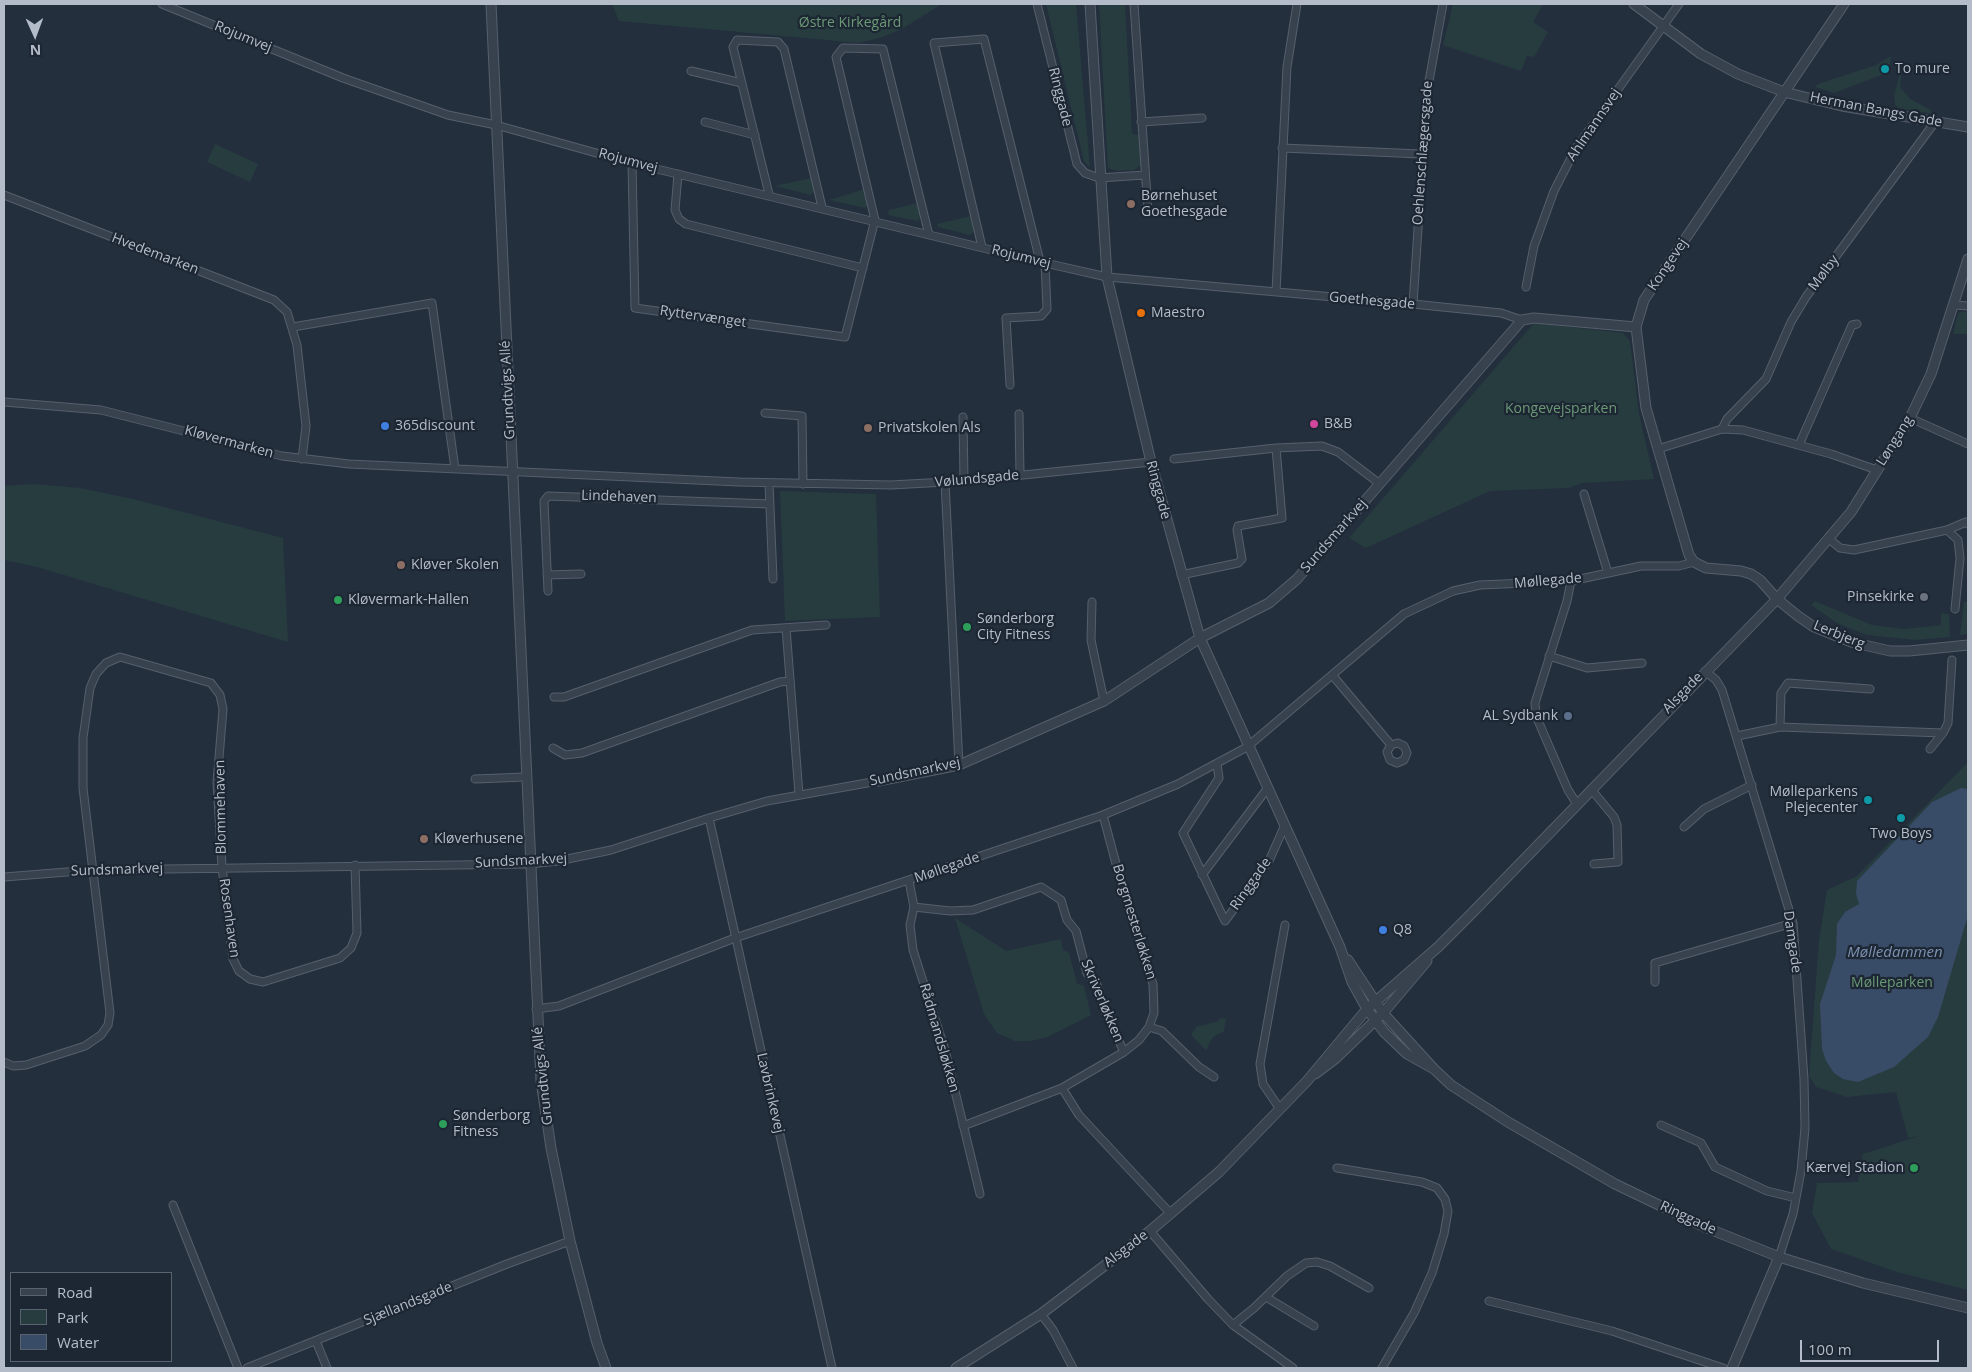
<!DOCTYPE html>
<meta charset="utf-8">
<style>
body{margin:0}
#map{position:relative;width:1972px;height:1372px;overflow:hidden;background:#242f3e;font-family:"Open Sans",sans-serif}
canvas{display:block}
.frame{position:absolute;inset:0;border:5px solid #b4bcc9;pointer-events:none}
.legend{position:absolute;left:10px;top:1272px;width:162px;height:90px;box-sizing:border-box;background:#1d2633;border:1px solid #59626f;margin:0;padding:6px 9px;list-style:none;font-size:15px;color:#b4bcc9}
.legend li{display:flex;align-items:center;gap:10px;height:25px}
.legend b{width:25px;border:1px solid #59626f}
.north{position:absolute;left:10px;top:10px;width:50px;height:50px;-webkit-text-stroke:4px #1d2633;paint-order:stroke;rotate:178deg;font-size:14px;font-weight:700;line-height:20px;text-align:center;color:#b4bcc9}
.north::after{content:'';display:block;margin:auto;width:18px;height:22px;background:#b4bcc9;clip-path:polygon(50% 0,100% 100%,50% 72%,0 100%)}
.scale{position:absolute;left:1800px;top:1340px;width:139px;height:22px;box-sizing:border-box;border:2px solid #b4bcc9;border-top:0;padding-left:6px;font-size:15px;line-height:18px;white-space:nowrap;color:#b4bcc9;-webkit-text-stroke:4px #1d2633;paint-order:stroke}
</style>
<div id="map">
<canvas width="1972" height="1372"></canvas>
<div class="frame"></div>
<ul class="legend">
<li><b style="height:6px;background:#38414e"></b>Road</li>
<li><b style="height:14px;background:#263c3f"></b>Park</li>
<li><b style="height:14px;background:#394c67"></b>Water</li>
</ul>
<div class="north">N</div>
<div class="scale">100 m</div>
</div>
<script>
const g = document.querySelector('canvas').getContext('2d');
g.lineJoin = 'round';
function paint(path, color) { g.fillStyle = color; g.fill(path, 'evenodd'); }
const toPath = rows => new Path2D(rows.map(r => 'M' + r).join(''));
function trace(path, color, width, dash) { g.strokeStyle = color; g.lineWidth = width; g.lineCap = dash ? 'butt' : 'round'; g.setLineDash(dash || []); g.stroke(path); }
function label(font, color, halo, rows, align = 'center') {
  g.font = font + ' "Open Sans",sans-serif'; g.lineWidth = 4.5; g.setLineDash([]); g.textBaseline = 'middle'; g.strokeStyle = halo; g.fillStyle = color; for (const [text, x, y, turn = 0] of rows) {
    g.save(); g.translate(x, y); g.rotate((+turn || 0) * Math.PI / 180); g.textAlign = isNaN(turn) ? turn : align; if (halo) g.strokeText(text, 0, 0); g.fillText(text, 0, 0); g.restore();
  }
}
paint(toPath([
 [612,4,942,4,902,29,880,38,859,43,619,21],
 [1046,4,1076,4,1090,168,1084,161],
 [1099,4,1125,4,1132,134,1140,135,1141,165,1134,170,1117,171,1108,168],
 [1453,4,1543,4,1533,22,1548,32,1534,57,1527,56,1521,71,1443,45],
 [1891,56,1889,72,1834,93,1815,87,1818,84,1876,65],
 [1903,61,1900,87,1910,99,1931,110,1933,114,1898,108,1895,105,1894,96],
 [215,144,258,164,250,182,207,162],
 [811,178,815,190,811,195,775,186],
 [865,189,868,204,865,208,829,200],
 [918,203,921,217,918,221,888,215,889,210],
 [971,216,974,232,970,235,938,227,937,224],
 [1962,312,1968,312,1968,334,1953,334,1958,314],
 [1534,323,1623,333,1630,341,1639,414,1654,479,1582,483,1568,488,1490,491,1366,548,1349,538],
 [33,484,80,488,133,499,283,538,288,642,37,567,4,560,4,486],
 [780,491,876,494,880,617,785,621],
 [1815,601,1872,625,1904,629,1941,625,1941,613,1949,614,1950,636,1960,635,1964,602,1968,602,1968,634,1948,637,1915,640,1867,635,1837,623,1811,605],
 [1968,762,1968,1290,1897,1272,1831,1249,1812,1213,1817,1183,1858,1182,1863,1154,1919,1136,1908,1138,1896,1092,1847,1097,1816,1087,1809,1076,1819,940,1827,890,1857,876],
 [955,918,1006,951,1061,939,1063,950,1069,953,1077,983,1084,986,1091,1015,1047,1037,1031,1041,1015,1041,997,1033,984,1014],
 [1220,1018,1226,1019,1224,1031,1213,1037,1206,1050,1191,1035,1196,1027,1219,1021]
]), '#263c3f');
paint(toPath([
 [1961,788,1968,789,1968,915,1938,1017,1928,1037,1894,1067,1858,1082,1843,1079,1834,1073,1826,1061,1822,1049,1820,1004,1836,955,1837,924,1845,912,1859,904,1856,894,1857,881,1932,802]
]), '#394c67');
const minor = toPath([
 [162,4,343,78,448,115,496,125,632,163,1045,263,1107,277,1413,304,1501,313,1522,320],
 [1037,4,1077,164,1085,173,1099,178,1145,175],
 [1134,4,1148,212],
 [691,71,742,83],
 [705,122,755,135],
 [1141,122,1202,118],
 [1282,148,1421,154],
 [632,163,635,308,845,337,875,220,836,57,843,48,883,49,929,235],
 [678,174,675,210,679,219,686,224,863,268],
 [769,194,733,47,737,40,778,42,784,49,822,207],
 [4,195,274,300,287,312,297,345,306,426,302,459],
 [982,247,934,43,984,39,1040,261],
 [1526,287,1534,246,1554,191,1576,148,1679,4],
 [1276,292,1287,67,1297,4],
 [1413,304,1427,92,1443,4],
 [1955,305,1968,306],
 [293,327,432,303,455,469],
 [1010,385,1006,318,1041,316,1047,309,1045,263],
 [4,402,101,410,282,456,349,464,739,482,891,485,964,481,1151,462],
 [765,413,802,416,803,484],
 [1019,414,1020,475],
 [963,417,964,481],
 [1910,418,1968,444],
 [1722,429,1727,419,1766,379,1791,322,1806,297,1935,122],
 [1799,445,1852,325,1857,324],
 [1658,449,1722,429,1743,430,1831,454,1877,470],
 [1174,459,1276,448,1322,446,1338,452,1380,484],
 [945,482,959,765],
 [769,483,773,579],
 [1584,494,1608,573],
 [1947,530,1958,540,1960,558,1955,609],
 [1829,539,1840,548,1854,550,1947,530,1966,522,1968,524],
 [547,575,581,574],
 [1181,575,1238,563,1242,559,1237,530,1238,526,1282,518,1276,448],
 [1571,581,1567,601,1535,703,1536,716,1568,790,1577,804],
 [548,591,544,501,548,496,770,504],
 [1092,602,1091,640,1104,701],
 [786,628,799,794],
 [1549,656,1587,668,1642,663],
 [1705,671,1716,680,1722,690,1793,923,1804,1079,1805,1128,1801,1171,1793,1214,1779,1257],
 [1333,676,1391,745,1387,752,1390,760,1397,763,1404,760,1407,753,1404,746,1398,743,1391,745],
 [554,697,564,697,752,630,826,625],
 [1780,727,1781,693,1788,683,1870,689],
 [1737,736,1780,727,1943,733],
 [553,748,565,755,582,753,780,682,790,681],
 [1930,749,1943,733,1948,723,1952,660],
 [1217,764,1219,778,1183,833,1225,921,1269,861,1284,827],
 [475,779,525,777],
 [1591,789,1614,817,1617,825,1618,862,1594,864],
 [709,818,832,1368],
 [1684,827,1704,809,1752,785],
 [1202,875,1267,789],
 [4,877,92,870,529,864,558,861,611,850,709,818,767,801,878,781],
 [909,881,914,907,910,925,913,950,945,1050,980,1194],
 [914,907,950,911,973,910,1041,887,1061,900,1067,920,1076,931,1087,973,1097,985,1105,1011,1124,1052],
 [1655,982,1655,963,1793,923],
 [536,1009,559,1006,735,938,1103,815,1178,784,1247,747,1404,614,1453,591,1480,585,1571,581,1641,566,1679,566,1694,562],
 [1149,1027,1162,1031,1199,1067,1214,1077],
 [4,1062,13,1066,26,1065,85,1046,101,1035,108,1025,110,1013,83,788,83,738,90,688,96,674,106,663,120,657,211,683,220,695,223,709,217,782,222,867,233,959,239,971,250,979,263,982,340,958,351,948,357,933,355,865],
 [1062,1088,1079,1115,1171,1214],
 [1280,1109,1263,1084,1260,1064,1285,925],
 [1661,1125,1701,1143,1715,1167,1767,1191,1796,1198],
 [963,1126,1062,1088,1124,1052,1139,1040,1149,1027,1154,1013,1153,984,1123,890,1103,815],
 [1337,1168,1422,1182,1437,1188,1445,1199,1448,1211,1444,1234,1432,1273,1414,1313,1382,1368],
 [173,1205,238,1368],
 [1150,1231,1208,1299,1233,1325,1293,1368],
 [1266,1297,1314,1326],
 [1489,1301,1612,1331,1723,1368],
 [1041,1314,1053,1330,1073,1368],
 [1233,1325,1254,1308,1287,1276,1306,1263,1317,1262,1330,1266,1369,1288],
 [316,1341,327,1368],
 [247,1368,507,1264,570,1241]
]);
const tertiary = toPath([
 [491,4,541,1081,551,1148,570,1241,597,1343,606,1368],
 [1090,4,1107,277,1151,462,1200,638,1340,947,1352,982,1367,1009,1384,1032,1407,1054,1434,1069],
 [1634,4,1701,54,1738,74,1784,92,1842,106,1968,127],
 [1844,4,1644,300,1636,327,1646,408,1689,555,1694,562,1706,568,1741,571,1751,574,1760,580,1777,599,1798,616,1814,627,1851,642,1890,651,1909,651,1968,645],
 [878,781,959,765,1104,701,1200,638,1269,603,1297,579,1522,320,1534,318,1636,327],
 [1348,960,1383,1013,1434,1069,1451,1085,1508,1122,1615,1184,1707,1228,1779,1257,1863,1283,1968,1308],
 [1315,1074,1335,1059,1383,1013,1427,961],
 [956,1368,1041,1314,1150,1231,1219,1172,1307,1081,1367,1009,1438,947,1472,913,1777,599,1851,512,1910,418,1931,374,1968,259],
 [1732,1368,1779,1257]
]);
trace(minor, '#565f6c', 9);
trace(tertiary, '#565f6c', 11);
trace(minor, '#38414e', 7);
trace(tertiary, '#38414e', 9);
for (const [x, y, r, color] of [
 [1885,69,5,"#0f9aa8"],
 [1131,204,5,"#8d6e63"],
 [1141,313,5,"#e8710a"],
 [1314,424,5,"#d1479c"],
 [385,426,5,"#3f7fe0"],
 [868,428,5,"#8d6e63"],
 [401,565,5,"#8d6e63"],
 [1924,597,5,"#6b7280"],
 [338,600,5,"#2e9e5b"],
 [967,627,5,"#2e9e5b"],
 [1568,716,5,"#5c6f8a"],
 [1868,800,5,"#0f9aa8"],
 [1901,818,5,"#0f9aa8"],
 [424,839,5,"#8d6e63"],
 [1383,930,5,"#3f7fe0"],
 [443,1124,5,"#2e9e5b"],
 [1914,1168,5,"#2e9e5b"]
]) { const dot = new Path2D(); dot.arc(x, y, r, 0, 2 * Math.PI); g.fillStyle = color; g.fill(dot); trace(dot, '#1d2633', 2); }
label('14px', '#6b9a76', '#1d2633', [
 ["Østre Kirkegård",850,23],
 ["Kongevejsparken",1561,409],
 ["Mølleparken",1892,983]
]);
label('14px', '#b4bcc9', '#1d2633', [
 ["Rojumvej",243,37,22],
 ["Ringgade",1060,97,76],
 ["Herman Bangs Gade",1876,110,11],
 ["Ahlmannsvej",1594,125,-56],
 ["Oehlenschlægersgade",1423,153,-86],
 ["Rojumvej",628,161,15],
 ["Hvedemarken",155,254,21],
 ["Rojumvej",1021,257,14],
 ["Kongevej",1668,265,-56],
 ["Mølby",1824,273,-53],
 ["Goethesgade",1372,301,5],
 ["Ryttervænget",703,317,8],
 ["Grundtvigs Allé",508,390,-93],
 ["Løngang",1895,441,-58],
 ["Kløvermarken",229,442,15],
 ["Vølundsgade",977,479,-5],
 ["Ringgade",1158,490,75],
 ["Lindehaven",619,497,2],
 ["Sundsmarkvej",1334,536,-49],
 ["Møllegade",1548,581,-5],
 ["Lerbjerg",1839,635,22],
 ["Alsgade",1683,693,-46],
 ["Sundsmarkvej",915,772,-12],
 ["Blommehaven",221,807,-91],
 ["Sundsmarkvej",521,861,-3],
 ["Møllegade",947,868,-19],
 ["Sundsmarkvej",117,870,-2],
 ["Ringgade",1251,884,-55],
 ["Rosenhaven",229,918,82],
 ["Borgmesterløkken",1134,922,73],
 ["Damgade",1792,942,82],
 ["Skriverløkken",1102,1001,67],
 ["Rådmandsløkken",939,1038,74],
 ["Grundtvigs Allé",543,1076,-96],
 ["Lavbrinkevej",770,1093,77],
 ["Ringgade",1688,1218,25],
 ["Alsgade",1126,1249,-37],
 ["Sjællandsgade",408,1304,-22]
]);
label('14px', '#b4bcc9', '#1d2633', [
 ["To mure",1895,69],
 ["Børnehuset",1141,196],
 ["Goethesgade",1141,212],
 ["Maestro",1151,313],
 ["B&B",1324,424],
 ["365discount",395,426],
 ["Privatskolen Als",878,428],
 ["Kløver Skolen",411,565],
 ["Pinsekirke",1914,597,"right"],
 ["Kløvermark-Hallen",348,600],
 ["Sønderborg",977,619],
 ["City Fitness",977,635],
 ["AL Sydbank",1558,716,"right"],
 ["Mølleparkens",1858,792,"right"],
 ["Plejecenter",1858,808,"right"],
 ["Two Boys",1901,834,"center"],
 ["Kløverhusene",434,839],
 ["Q8",1393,930],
 ["Sønderborg",453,1116],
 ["Fitness",453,1132],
 ["Kærvej Stadion",1904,1168,"right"]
], 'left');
label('italic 15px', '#7c92b1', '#1d2633', [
 ["Mølledammen",1895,953]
]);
</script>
